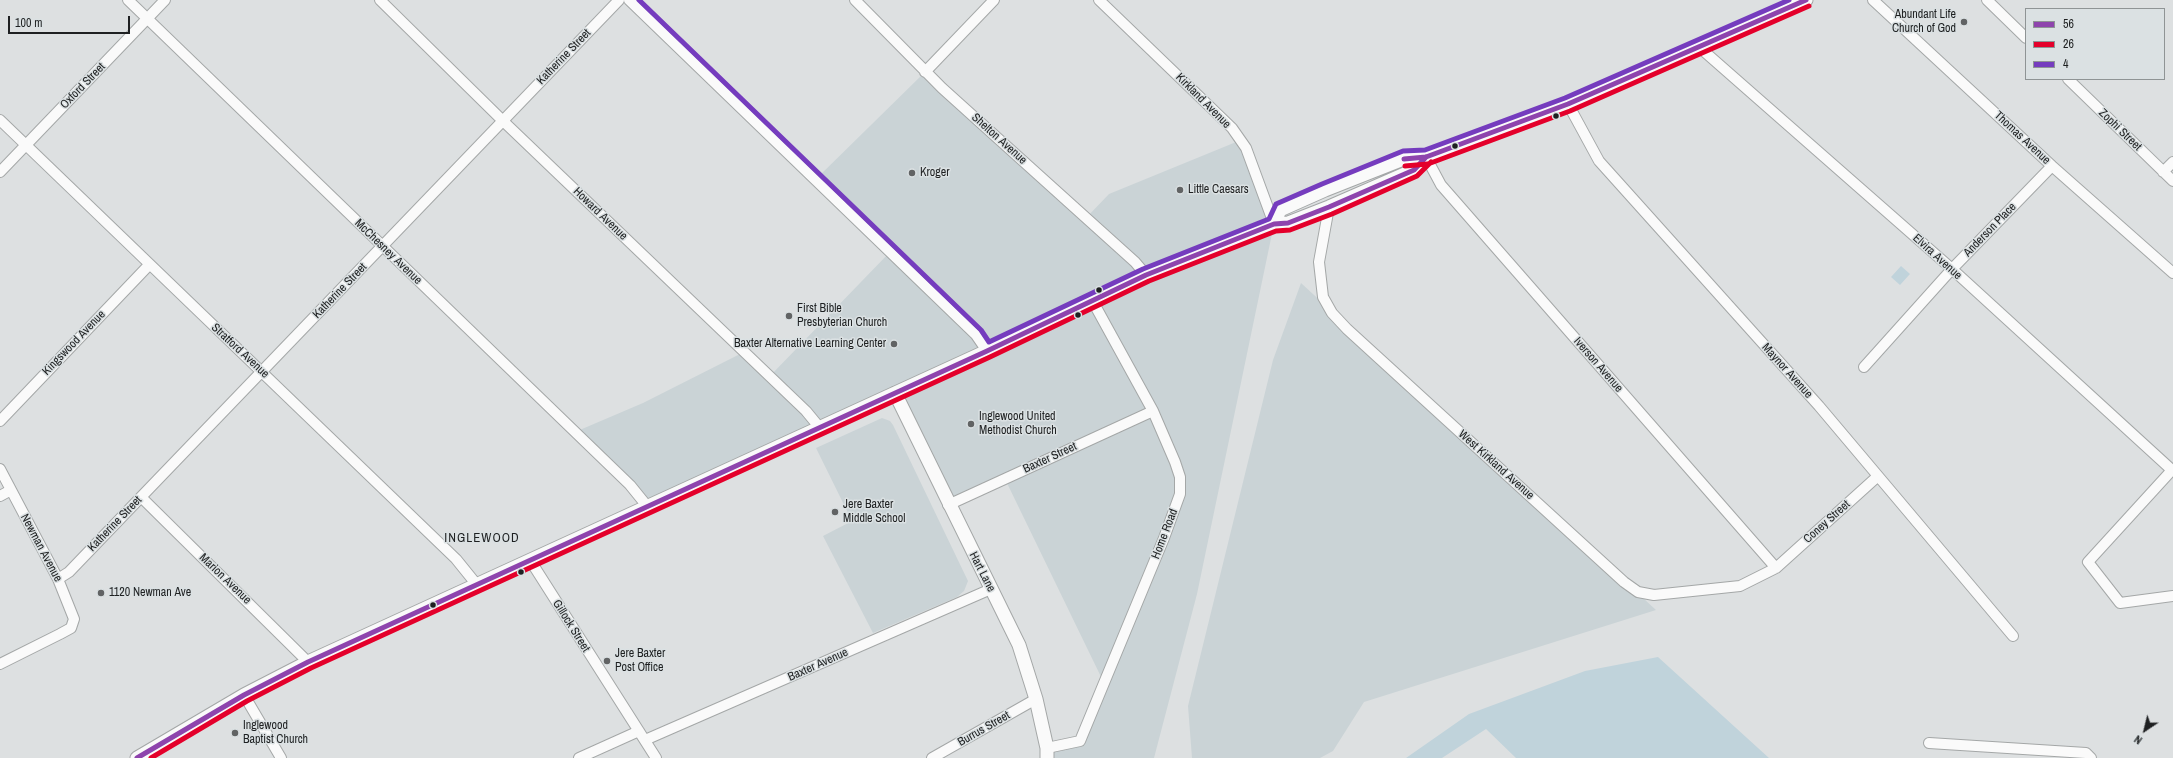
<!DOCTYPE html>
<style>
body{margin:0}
#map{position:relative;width:2173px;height:758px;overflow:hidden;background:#dde0e1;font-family:"Archivo Narrow",sans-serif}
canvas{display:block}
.legend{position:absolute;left:2025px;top:8px;width:140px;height:72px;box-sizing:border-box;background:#dbe1e3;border:1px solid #8f9495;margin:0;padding:5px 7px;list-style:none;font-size:12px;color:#1e2021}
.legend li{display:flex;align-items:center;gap:8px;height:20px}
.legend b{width:20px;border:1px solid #8f9495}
.north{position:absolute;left:2125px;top:710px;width:40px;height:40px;-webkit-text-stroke:3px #dbe1e3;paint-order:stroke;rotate:215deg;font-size:11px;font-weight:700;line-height:16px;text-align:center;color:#1e2021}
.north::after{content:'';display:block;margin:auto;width:14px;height:18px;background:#1e2021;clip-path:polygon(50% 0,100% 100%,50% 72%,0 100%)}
.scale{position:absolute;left:8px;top:16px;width:122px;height:18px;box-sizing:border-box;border:2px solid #1e2021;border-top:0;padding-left:5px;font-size:12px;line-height:14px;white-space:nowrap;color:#1e2021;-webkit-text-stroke:3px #dbe1e3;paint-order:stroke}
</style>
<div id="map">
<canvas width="2173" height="758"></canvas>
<ul class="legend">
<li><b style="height:5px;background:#8e44ad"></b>56</li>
<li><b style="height:5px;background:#e4002b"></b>26</li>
<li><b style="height:5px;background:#753cbe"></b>4</li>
</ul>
<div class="north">N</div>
<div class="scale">100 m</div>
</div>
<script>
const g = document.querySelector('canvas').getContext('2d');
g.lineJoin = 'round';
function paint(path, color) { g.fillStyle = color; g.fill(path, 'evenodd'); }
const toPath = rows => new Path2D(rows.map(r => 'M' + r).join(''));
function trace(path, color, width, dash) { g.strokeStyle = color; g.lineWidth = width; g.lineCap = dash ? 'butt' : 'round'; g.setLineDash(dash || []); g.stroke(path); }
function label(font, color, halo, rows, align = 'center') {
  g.font = font + ' "Archivo Narrow",sans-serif'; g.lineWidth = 3; g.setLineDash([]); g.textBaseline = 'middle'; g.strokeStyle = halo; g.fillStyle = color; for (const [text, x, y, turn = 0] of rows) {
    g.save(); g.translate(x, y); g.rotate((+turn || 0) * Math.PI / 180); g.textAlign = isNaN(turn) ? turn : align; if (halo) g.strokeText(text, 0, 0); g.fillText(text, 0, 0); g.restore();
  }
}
paint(toPath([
 [925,72,1086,218,1109,194,1241,140,1274,224,1197,594,1154,758,1047,758,1047,748,1080,741,1104,683,1005,479,948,505,895,393,647,506,575,432,643,403,744,352,770,376,890,252,815,180],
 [1301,283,1656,610,1364,702,1333,751,1320,758,1192,758,1188,706,1273,360],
 [882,418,890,421,893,425,968,581,964,591,957,597,873,633,823,536,852,521,816,448]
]), '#cad3d6');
paint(toPath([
 [1901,266,1910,274,1900,285,1891,277],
 [1658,657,1769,758,1516,758,1486,729,1442,758,1406,758,1469,714,1585,671]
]), '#c0d3db');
const minor = toPath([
 [128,0,630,485,647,506],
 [380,0,502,120,806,411,820,428],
 [629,0,976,335,987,351],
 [855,0,942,88,1135,262,1146,275],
 [1099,0,1232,128,1246,148,1274,224],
 [1873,0,2052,166,2173,273],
 [1987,0,2026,38],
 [1698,46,1952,269,2173,471],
 [925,72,994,0],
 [2068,79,2173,181],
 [1568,104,1599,161,1819,406,2013,636],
 [0,120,456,559,477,585],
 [1426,157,1441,185,1776,568],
 [0,172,165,0],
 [2163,172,2173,162],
 [1329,207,1319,262,1323,297,1332,313,1347,329,1624,582,1638,592,1654,595,1740,586,1776,568,1878,476],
 [1864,367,1952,269,2052,166],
 [0,421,149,265],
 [0,469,58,579,74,619,71,628,60,634,0,664],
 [2172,470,2088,562,2120,603,2173,596],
 [0,496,11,490],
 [141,497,308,662],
 [948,505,1153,411],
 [530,560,656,758],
 [58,579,69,572,141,497,619,0],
 [244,695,281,758],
 [645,740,991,589],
 [1929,743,2086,753,2091,758],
 [1047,748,1080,741,1164,538,1180,494,1180,477,1175,462,1153,411,1092,300],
 [579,758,639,731],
 [932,758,1036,699]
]);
const major = toPath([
 [1274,224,1280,210,1325,190,1406,158,1426,157,1568,104,1806,0],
 [895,393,1019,645,1036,699,1047,748,1047,758],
 [137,758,244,695,308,662,987,351,1146,275,1274,224,1288,223,1329,207,1414,170,1426,157]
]);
trace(minor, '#a4a7a7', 12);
trace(major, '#a4a7a7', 15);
trace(minor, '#fafafa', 10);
trace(major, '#fafafa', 13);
trace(toPath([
 [1404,159,1426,157,1568,104,1806,0],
 [137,758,244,695,308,662,987,351,1146,275,1274,224,1288,223,1329,207,1414,170,1426,157]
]), '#8e44ad', 5);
trace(toPath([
 [1405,166,1428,164,1570,111,1809,6],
 [151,758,247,701,311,668,990,357,1149,281,1276,231,1290,230,1332,214,1417,176,1431,162]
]), '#e4002b', 5);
trace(toPath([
 [639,0,981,330,989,342,1143,269,1269,219,1276,204,1322,184,1403,151,1425,150,1565,98,1789,0]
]), '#753cbe', 5);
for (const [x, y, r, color] of [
 [1964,22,4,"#616364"],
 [1556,116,3.5,"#1e2021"],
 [1455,146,3.5,"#1e2021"],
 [912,173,4,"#616364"],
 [1180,190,4,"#616364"],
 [1099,290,3.5,"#1e2021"],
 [1078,315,3.5,"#1e2021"],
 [789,316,4,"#616364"],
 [894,344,4,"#616364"],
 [971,424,4,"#616364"],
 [835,512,4,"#616364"],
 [521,572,3.5,"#1e2021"],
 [101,593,4,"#616364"],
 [433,605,3.5,"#1e2021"],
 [607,661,4,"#616364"],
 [235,733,4,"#616364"]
]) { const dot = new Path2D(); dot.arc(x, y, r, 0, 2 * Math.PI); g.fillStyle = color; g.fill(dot); trace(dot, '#dbe1e3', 1.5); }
label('12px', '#1e2021', '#dbe1e3', [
 ["Abundant Life",1956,15,"right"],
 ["Church of God",1956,29,"right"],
 ["Kroger",920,173],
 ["Little Caesars",1188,190],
 ["First Bible",797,309],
 ["Presbyterian Church",797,323],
 ["Baxter Alternative Learning Center",886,344,"right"],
 ["Inglewood United",979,417],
 ["Methodist Church",979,431],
 ["Jere Baxter",843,505],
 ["Middle School",843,519],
 ["1120 Newman Ave",109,593],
 ["Jere Baxter",615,654],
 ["Post Office",615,668],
 ["Inglewood",243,726],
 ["Baptist Church",243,740]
], 'left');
label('12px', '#1e2021', '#dbe1e3', [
 ["Katherine Street",564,57,-46],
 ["Oxford Street",83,86,-46],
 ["Kirkland Avenue",1203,101,45],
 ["Zophi Street",2120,130,44],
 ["Thomas Avenue",2022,138,43],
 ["Shelton Avenue",999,139,42],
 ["Howard Avenue",600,214,44],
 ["Anderson Place",1990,230,-46],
 ["McChesney Avenue",388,252,44],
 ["Elvira Avenue",1937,257,42],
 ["Katherine Street",340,291,-46],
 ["Kingswood Avenue",74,343,-46],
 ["Stratford Avenue",240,351,43],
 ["Iverson Avenue",1598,365,49],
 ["Maynor Avenue",1787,371,48],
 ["Baxter Street",1050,458,-25],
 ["West Kirkland Avenue",1496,465,42],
 ["Coney Street",1827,522,-42],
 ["Katherine Street",115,524,-46],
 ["Home Road",1165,534,-69],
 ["Newman Avenue",41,548,62],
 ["Hart Lane",982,572,63],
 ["Marion Avenue",225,579,44],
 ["Gillock Street",571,626,58],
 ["Baxter Avenue",818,665,-24],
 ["Burrus Street",984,729,-30]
]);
g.letterSpacing = '1px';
label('13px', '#1e2021', '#dbe1e3', [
 ["INGLEWOOD",482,539]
]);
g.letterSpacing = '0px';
</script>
